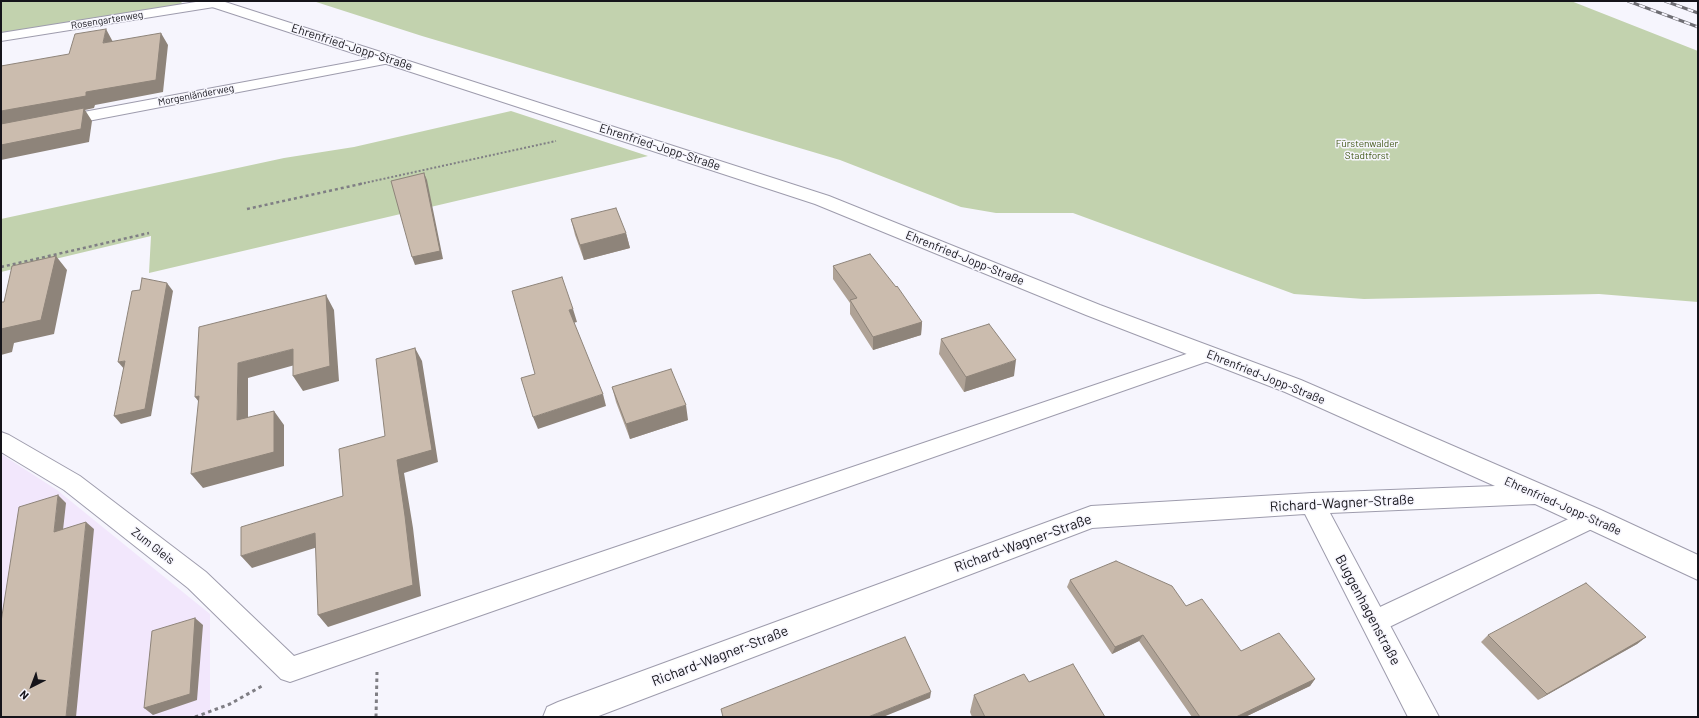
<!DOCTYPE html>
<meta charset="utf-8">
<style>
body{margin:0}
#map{position:relative;width:1699px;height:718px;overflow:hidden;background:#f6f5fd;font-family:Barlow,sans-serif}
canvas{display:block}
.frame{position:absolute;inset:0;border:2px solid #15141a;pointer-events:none}
.north{position:absolute;left:12px;top:666px;width:40px;height:40px;-webkit-text-stroke:3px #f6f5fd;paint-order:stroke;rotate:222deg;font-size:11px;font-weight:700;line-height:16px;text-align:center;color:#15141a}
.north::after{content:'';display:block;margin:auto;width:14px;height:18px;background:#15141a;clip-path:polygon(50% 0,100% 100%,50% 72%,0 100%)}
</style>
<div id="map">
<canvas width="1699" height="718"></canvas>
<div class="frame"></div>
<div class="north">N</div>
</div>
<script>
const g = document.querySelector('canvas').getContext('2d');
g.lineJoin = 'round';
function paint(path, color) { g.fillStyle = color; g.fill(path, 'evenodd'); }
const toPath = rows => new Path2D(rows.map(r => 'M' + r).join(''));
function trace(path, color, width, dash) { g.strokeStyle = color; g.lineWidth = width; g.lineCap = dash ? 'butt' : 'round'; g.setLineDash(dash || []); g.stroke(path); }
function label(font, color, halo, rows, align = 'center') {
  g.font = font + ' Barlow,sans-serif'; g.lineWidth = 3; g.setLineDash([]); g.textBaseline = 'middle'; g.strokeStyle = halo; g.fillStyle = color; for (const [text, x, y, turn = 0] of rows) {
    g.save(); g.translate(x, y); g.rotate((+turn || 0) * Math.PI / 180); g.textAlign = isNaN(turn) ? turn : align; if (halo) g.strokeText(text, 0, 0); g.fillText(text, 0, 0); g.restore();
  }
}
paint(toPath([
 [1,454,57,490,210,614,210,717,1,717]
]), '#f2e7fc');
paint(toPath([
 [1,1,180,1,184,5,1,34],
 [313,1,1571,1,1698,51,1698,302,1599,294,1364,299,1294,294,1073,213,996,213,961,207,840,160,422,36],
 [511,111,648,156,149,273,151,236,1,272,1,219,284,158,354,147]
]), '#c2d2ae');
const lane = toPath([
 [202,1,219,1,221,3,219,6,214,7,1,41,1,33,202,1],
 [390,55,395,56,397,59,395,62,62,126,57,124,54,121,57,118,62,116,390,55],
 [1207,347,1214,349,1217,354,1214,359,290,682,281,679,188,588,64,490,1,452,1,432,9,435,80,476,206,572,294,656,1207,347],
 [1592,508,1600,511,1604,518,1600,525,1383,630,1374,634,1365,630,1361,622,1365,614,1592,508]
]);
const street = toPath([
 [204,1,222,1,829,196,1100,305,1301,380,1601,510,1698,555,1698,580,1535,504,1330,513,1439,717,1408,717,1305,514,1092,528,596,717,543,717,547,707,558,702,1091,506,1312,493,1495,486,1285,392,1086,315,815,204,209,6,204,1]
]);
trace(lane, '#9e9cad', 2);
trace(street, '#9e9cad', 2);
trace(toPath([
 [360,184,556,141]
]), '#7f7e84', 2, [2, 2]);
trace(toPath([
 [247,209,365,183],
 [1,267,149,233]
]), '#7f7e84', 2.5, [3, 3]);
trace(toPath([
 [195,717,230,704,262,686],
 [376,717,377,672]
]), '#7f7e84', 3, [3.5, 3.5]);
paint(lane, '#fff');
paint(street, '#fff');
const rail = toPath([
 [1628,1,1698,27],
 [1665,1,1698,13]
]);
trace(rail, '#6e6d73', 3);
trace(rail, '#f6f5fd', 2, [6]);
paint(toPath([
 [571,219,626,233,630,248,584,260,575,235],
 [833,266,922,322,921,335,873,350,850,314,850,303,833,279],
 [941,339,1014,376,964,392,939,354],
 [612,387,688,420,630,439,616,402],
 [1070,580,1186,606,1241,651,1315,679,1310,686,1245,717,1192,717,1139,641,1112,654,1067,587],
 [1488,635,1646,637,1637,644,1538,700,1481,642],
 [1029,682,1105,717,972,717,970,712,974,695]
]), '#afa296');
paint(toPath([
 [106,29,113,42,103,43],
 [161,33,168,45,163,92,95,105,94,108,85,110,92,121,89,142,1,160,1,111,86,92],
 [424,173,427,180,443,259,415,265,412,257],
 [626,233,630,248,584,260,580,245],
 [56,256,67,270,54,334,14,343,12,352,1,355,1,329],
 [167,283,173,291,151,416,121,424,114,416],
 [326,295,334,310,339,381,303,391,293,376],
 [573,309,577,322,573,323,569,310],
 [922,322,921,335,873,350,873,337],
 [415,348,422,361,438,462,404,473,413,528,421,596,328,627,318,615,397,460],
 [293,349,302,363,248,378,248,435,237,420,238,363],
 [1016,360,1014,376,964,392,966,377],
 [125,361,125,370,118,362],
 [603,394,606,406,538,429,533,417],
 [199,396,206,411,195,397],
 [686,405,688,420,630,439,626,424],
 [274,411,284,425,284,466,203,488,191,474],
 [58,495,66,503,62,539,54,532],
 [86,522,94,529,76,717,66,717],
 [315,533,324,545,252,568,241,556],
 [195,618,203,625,197,700,153,715,144,708],
 [1143,635,1139,641,1112,654,1115,647],
 [1646,637,1637,644,1538,700,1547,694],
 [1315,679,1310,686,1245,717,1236,717],
 [931,692,930,698,883,717,868,717]
]), '#8e847a');
const building = toPath([
 [106,29,103,43,161,33,156,80,86,92,86,96,1,111,1,66,69,54,75,34,106,29],
 [84,108,81,129,1,145,1,124,84,108],
 [424,173,440,251,412,257,391,181,424,173],
 [616,208,626,233,580,245,571,219,616,208],
 [870,254,896,287,897,286,922,322,873,337,850,300,857,298,833,266,870,254],
 [56,256,41,320,1,329,1,302,4,302,12,266,56,256],
 [562,277,573,309,569,310,603,394,533,417,521,378,535,374,512,291,562,277],
 [142,278,167,283,145,409,114,416,125,361,118,362,132,291,140,290,142,278],
 [326,295,330,366,293,376,293,349,238,363,237,420,274,411,274,452,191,474,199,396,195,397,199,327,326,295],
 [989,324,1016,360,966,377,941,339,989,324],
 [415,348,432,450,397,460,405,516,413,585,318,615,315,533,241,556,241,527,343,496,339,449,385,436,376,359,415,348],
 [671,369,686,405,626,424,612,387,671,369],
 [58,495,54,532,86,522,66,717,1,717,1,622,19,507,58,495],
 [1116,561,1172,586,1186,606,1202,599,1241,651,1279,633,1315,679,1236,717,1200,717,1143,635,1115,647,1070,580,1116,561],
 [1586,583,1646,637,1547,694,1488,635,1586,583],
 [195,618,190,694,144,708,152,631,195,618],
 [905,637,931,692,868,717,723,717,721,709,905,637],
 [1073,664,1105,717,985,717,974,695,1024,674,1029,682,1073,664]
]);
paint(building, '#cbbcae');
trace(building, '#8e847a', 1);
label('10px', '#15141a', '#f6f5fd', [
 ["Rosengartenweg",107,20,-9],
 ["Morgenländerweg",196,95,-11]
]);
label('10px', '#425918', '#f6f5fd', [
 ["Fürstenwalder",1367,144],
 ["Stadtforst",1367,156]
]);
label('12px', '#15141a', '#f6f5fd', [
 ["Ehrenfried-Jopp-Straße",352,47,18],
 ["Ehrenfried-Jopp-Straße",660,147,18],
 ["Ehrenfried-Jopp-Straße",965,258,22],
 ["Ehrenfried-Jopp-Straße",1266,377,22],
 ["Ehrenfried-Jopp-Straße",1563,506,24],
 ["Zum Gleis",153,546,38]
]);
label('14px', '#15141a', '#f6f5fd', [
 ["Richard-Wagner-Straße",1342,503,-3],
 ["Richard-Wagner-Straße",1023,543,-20],
 ["Buggenhagenstraße",1368,610,62],
 ["Richard-Wagner-Straße",720,656,-21]
]);
</script>
